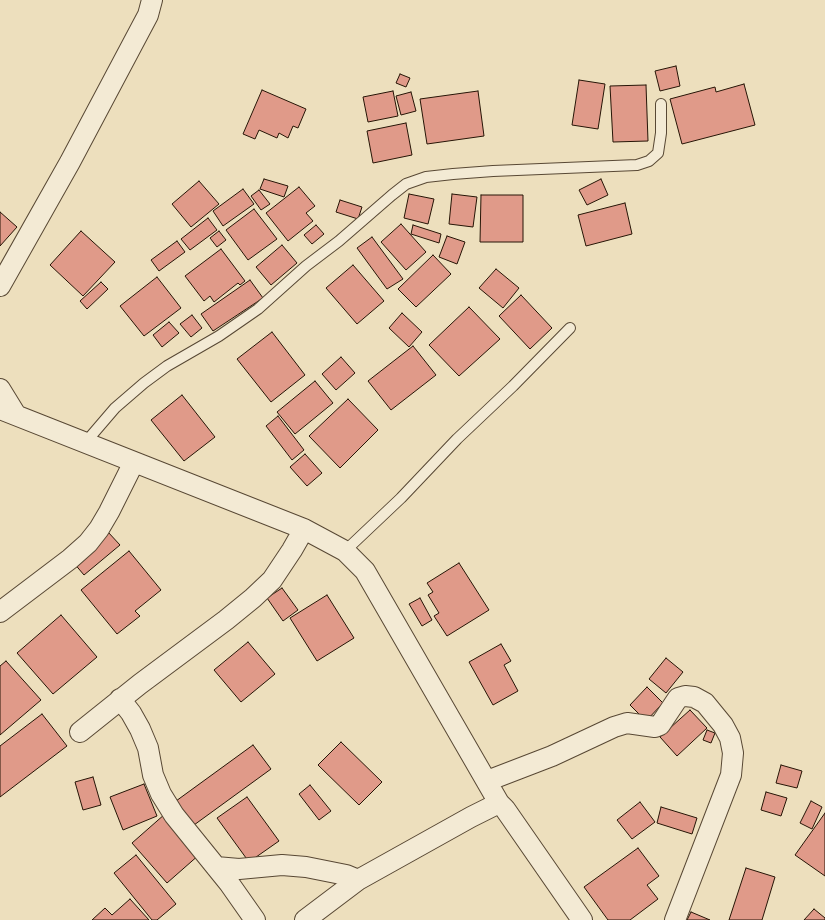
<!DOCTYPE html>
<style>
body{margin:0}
canvas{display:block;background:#eddfbd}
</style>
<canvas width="825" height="920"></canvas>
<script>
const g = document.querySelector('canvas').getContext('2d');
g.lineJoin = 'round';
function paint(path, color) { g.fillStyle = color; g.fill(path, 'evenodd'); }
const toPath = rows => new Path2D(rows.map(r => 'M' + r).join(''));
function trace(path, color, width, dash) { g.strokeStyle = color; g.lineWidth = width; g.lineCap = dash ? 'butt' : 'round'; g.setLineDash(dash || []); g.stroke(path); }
const building = toPath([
 [676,66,680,86,660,91,655,71,676,66],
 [400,74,410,78,406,87,396,83,400,74],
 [579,80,605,84,598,129,572,125,579,80],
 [744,84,755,125,682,144,670,99,715,87,716,92,744,84],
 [646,85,648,141,613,142,610,86,646,85],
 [262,90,306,109,298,128,293,126,288,138,279,133,277,138,259,130,255,139,243,134,262,90],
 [393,91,398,116,368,122,363,97,393,91],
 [478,91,484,136,427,144,420,99,478,91],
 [411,92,416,111,401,115,396,96,411,92],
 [406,123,412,155,373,163,367,131,406,123],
 [264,179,288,186,284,197,260,189,264,179],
 [601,179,608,195,587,205,579,190,601,179],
 [199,181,219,204,191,227,172,204,199,181],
 [299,187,315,206,306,213,313,221,288,241,266,213,299,187],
 [243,189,254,204,223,226,213,211,243,189],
 [259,190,270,204,261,210,251,196,259,190],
 [409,194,434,199,428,224,404,218,409,194],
 [452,194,477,197,473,227,449,224,452,194],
 [481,195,523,195,523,242,480,242,481,195],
 [340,200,362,207,358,219,336,212,340,200],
 [625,203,632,234,586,246,578,215,625,203],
 [254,209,277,239,248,260,226,230,254,209],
 [0,212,17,227,0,246,0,212],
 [208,218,217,230,190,250,181,239,208,218],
 [401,224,426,252,406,270,381,242,401,224],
 [316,225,324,234,312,244,304,235,316,225],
 [413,225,441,234,439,243,411,234,413,225],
 [81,231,115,262,83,296,50,265,81,231],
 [219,231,226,240,217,247,210,238,219,231],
 [447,236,465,242,457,264,439,257,447,236],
 [372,237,403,279,387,289,357,248,372,237],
 [177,241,185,252,159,271,151,260,177,241],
 [282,245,297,263,271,285,256,267,282,245],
 [221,249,245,281,240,285,238,283,214,302,210,296,204,301,185,276,221,249],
 [433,255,451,274,416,307,398,289,433,255],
 [353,265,384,301,357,324,326,288,353,265],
 [496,269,519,288,503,308,479,288,496,269],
 [157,277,181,308,144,336,120,306,157,277],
 [250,280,263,298,213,331,201,314,250,280],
 [101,282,108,289,87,309,80,301,101,282],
 [521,295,552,328,530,349,499,316,521,295],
 [469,307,500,339,459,376,429,345,469,307],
 [402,313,422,332,409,347,389,328,402,313],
 [192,315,202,328,191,337,180,324,192,315],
 [169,322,179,333,162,347,153,335,169,322],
 [272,332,305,375,271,402,237,359,272,332],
 [413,346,436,375,391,410,368,381,413,346],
 [341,357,355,373,336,390,322,374,341,357],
 [315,381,333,403,295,434,277,412,315,381],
 [182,395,215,437,184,461,151,420,182,395],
 [348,399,378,430,340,468,309,436,348,399],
 [278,416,304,450,292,460,266,426,278,416],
 [305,454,322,473,307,486,290,467,305,454],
 [108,532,120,545,84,575,73,562,108,532],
 [129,551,161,590,135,611,140,616,117,634,81,590,129,551],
 [459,563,489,610,447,636,434,616,439,613,428,595,433,592,427,583,459,563],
 [282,588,298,610,283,621,267,598,282,588],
 [327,595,354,638,317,661,290,618,327,595],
 [420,598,432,620,422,626,409,604,420,598],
 [61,615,97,657,53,694,17,653,61,615],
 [248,642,275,674,241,702,214,670,248,642],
 [501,644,511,661,504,665,518,691,493,705,469,662,501,644],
 [666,658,683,672,666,693,649,679,666,658],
 [6,661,41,700,0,735,0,666,6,661],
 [647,687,663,703,646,721,630,705,647,687],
 [690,710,707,728,677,756,660,737,690,710],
 [42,714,67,746,0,797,0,746,42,714],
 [707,730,715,733,711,743,703,740,707,730],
 [341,742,382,782,359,805,318,765,341,742],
 [253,745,271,769,194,825,176,801,253,745],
 [781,765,802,771,797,788,776,783,781,765],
 [93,777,101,805,83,810,75,782,93,777],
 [144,784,157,816,123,830,110,797,144,784],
 [310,785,331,811,319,820,299,794,310,785],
 [766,792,787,798,781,816,761,810,766,792],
 [247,797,279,841,249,862,217,818,247,797],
 [811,801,822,807,812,829,800,823,811,801],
 [640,802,655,822,632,839,617,820,640,802],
 [661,807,697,818,692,834,657,823,661,807],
 [825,813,825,876,795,855,825,813],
 [165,814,200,854,167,883,132,843,165,814],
 [638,848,659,876,647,885,658,899,630,920,608,920,584,887,638,848],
 [136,855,176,904,157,920,152,920,114,873,136,855],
 [746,868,775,877,762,920,729,920,746,868],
 [130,899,149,920,92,920,105,908,112,915,130,899],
 [814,909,825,918,825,920,804,920,814,909],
 [691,912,710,920,687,920,691,912]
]);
paint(building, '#e09a89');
trace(building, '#261506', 1);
const lane = toPath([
 [85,443,115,408,144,383,167,366,219,336,258,309,306,266,339,241,392,195,406,184,426,177,453,174,493,171,637,165,649,161,658,153,661,133,661,104],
 [345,551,401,498,457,439,513,386,570,328]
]);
const street = toPath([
 [0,286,70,162,148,15,152,0],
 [0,389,16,415],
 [0,409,304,529,345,551,365,571,499,803],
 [0,612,70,559,88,543,99,529,109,512,134,462],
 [120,699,131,713,140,729,148,748,153,775,161,794,174,815,229,883,255,920],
 [80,732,140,684,226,620,253,598,272,580,292,550,304,529],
 [487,781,552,756,614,727,627,723,655,727,660,725,678,698,685,696,694,697,705,703,723,725,730,738,733,753,731,775,675,920],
 [216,867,239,869,282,865,306,867,346,875,358,880],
 [305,920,358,880,471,817,499,803,505,809,582,920]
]);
trace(lane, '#584834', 12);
trace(street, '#584834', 22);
trace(lane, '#f3ead4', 10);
trace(street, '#f3ead4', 20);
</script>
